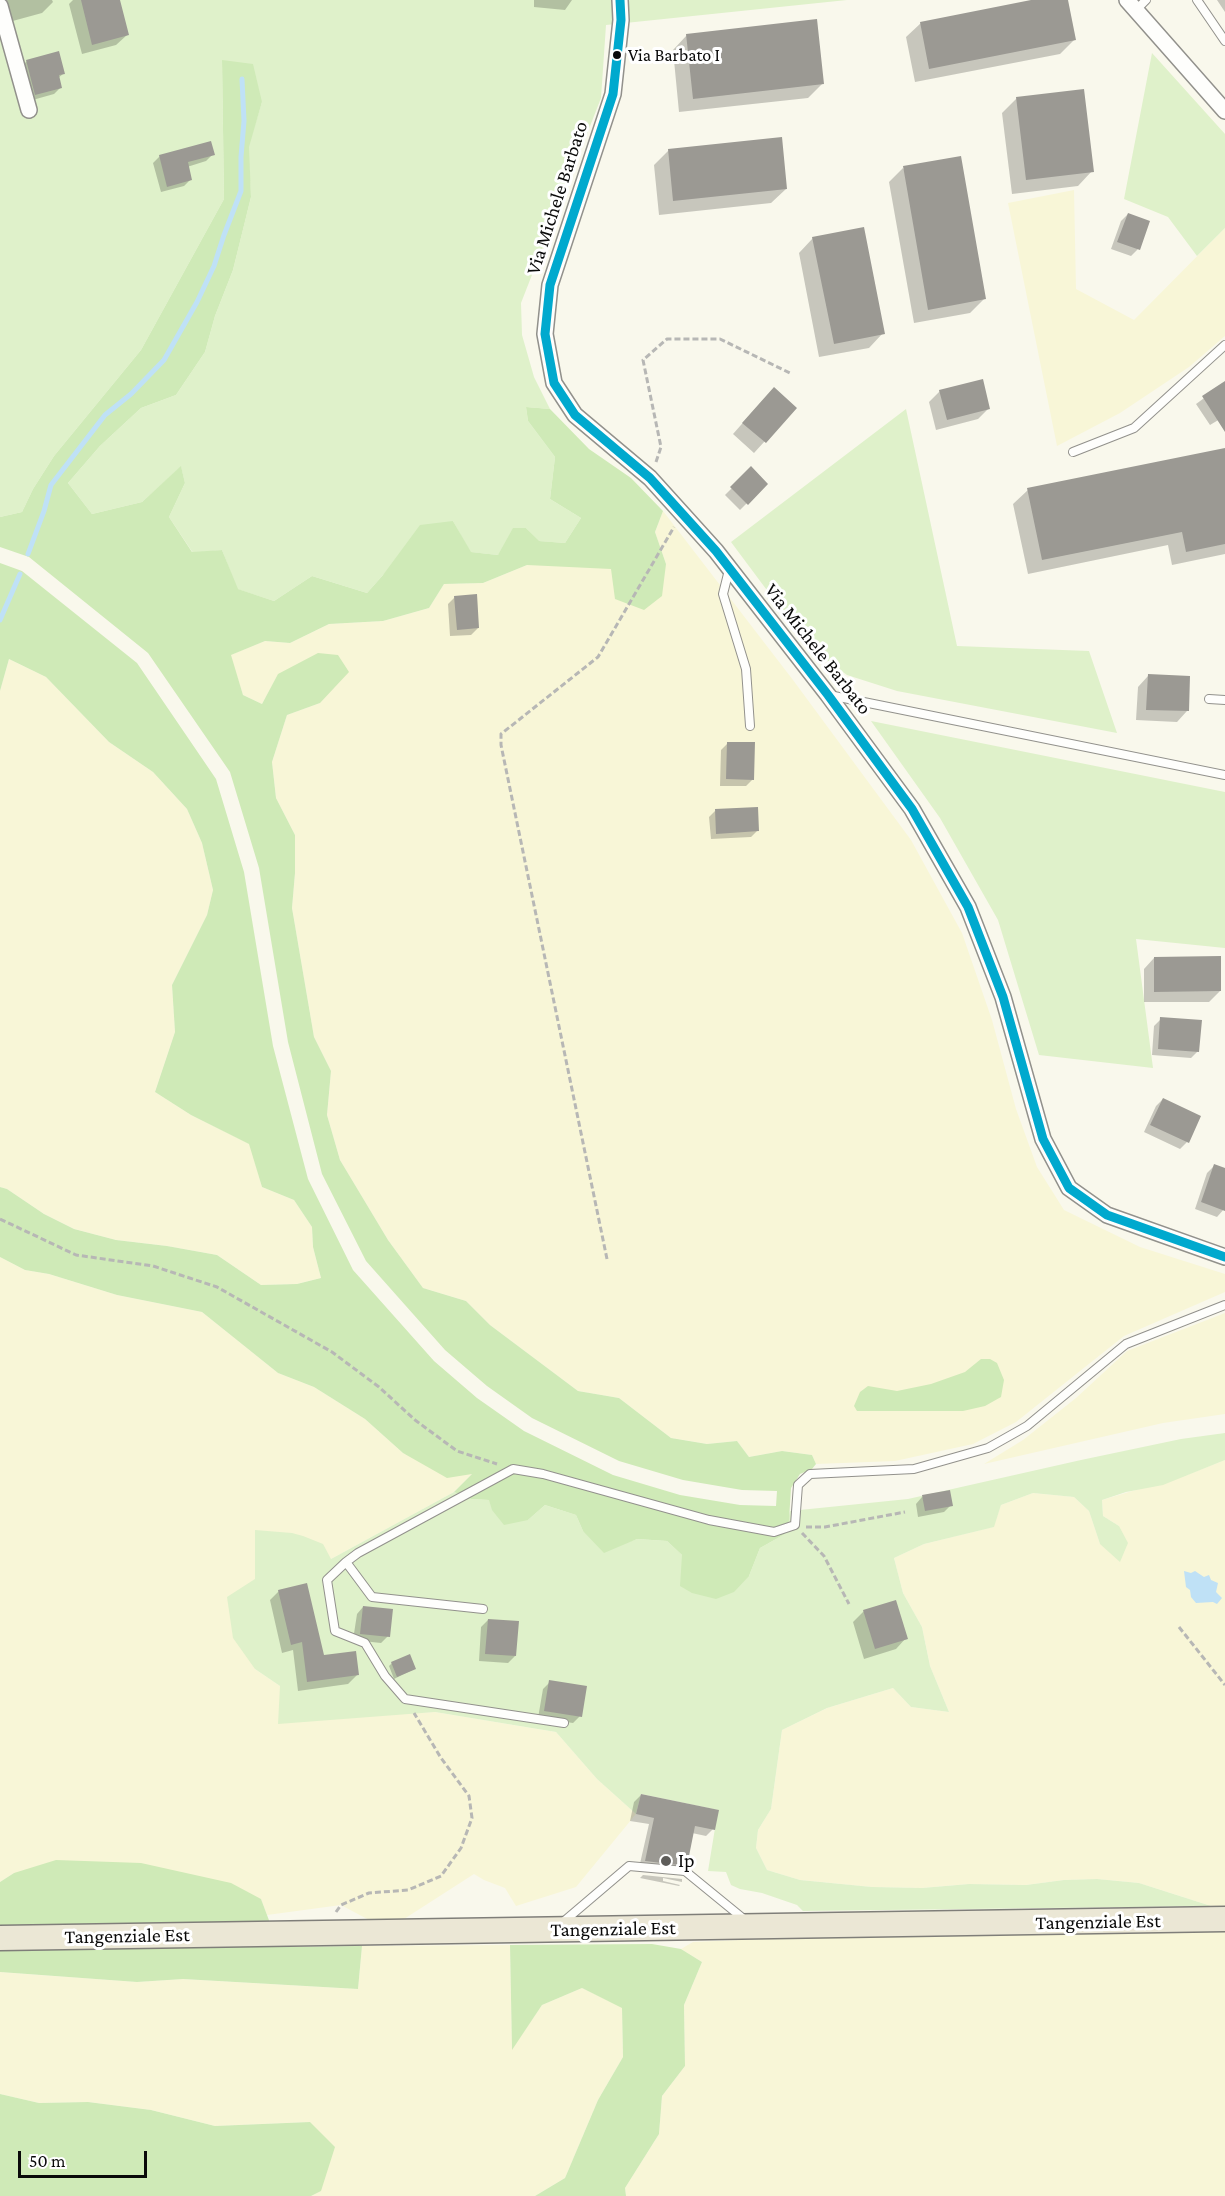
<!DOCTYPE html>
<style>
body{margin:0}
#map{position:relative;width:1225px;height:2196px;overflow:hidden;background:#f9f8ec;font-family:"Crimson Pro",serif}
canvas{display:block}
.scale{position:absolute;left:18px;top:2151px;width:129px;height:27px;box-sizing:border-box;border:3px solid #0a0a0a;border-top:0;padding-left:8px;font-size:18px;line-height:21px;white-space:nowrap;color:#0a0a0a;-webkit-text-stroke:4px #fff;paint-order:stroke}
</style>
<div id="map">
<canvas width="1225" height="2196"></canvas>
<div class="scale">50 m</div>
</div>
<script>
const g = document.querySelector('canvas').getContext('2d');
g.lineJoin = 'round';
function paint(path, color) { g.fillStyle = color; g.fill(path, 'evenodd'); }
const toPath = rows => new Path2D(rows.map(r => 'M' + r).join(''));
function trace(path, color, width, dash) { g.strokeStyle = color; g.lineWidth = width; g.lineCap = dash ? 'butt' : 'round'; g.setLineDash(dash || []); g.stroke(path); }
function label(font, color, halo, rows, align = 'center') {
  g.font = font + ' "Crimson Pro",serif'; g.lineWidth = 6; g.setLineDash([]); g.textBaseline = 'middle'; g.strokeStyle = halo; g.fillStyle = color; for (const [text, x, y, turn = 0] of rows) {
    g.save(); g.translate(x, y); g.rotate((+turn || 0) * Math.PI / 180); g.textAlign = isNaN(turn) ? turn : align; if (halo) g.strokeText(text, 0, 0); g.fillText(text, 0, 0); g.restore();
  }
}
paint(toPath([
 [1074,190,1076,289,1134,320,1225,228,1225,336,1189,367,1120,413,1057,446,1008,203],
 [663,511,793,680,911,840,962,933,992,1020,1016,1109,1037,1167,1064,1210,1140,1247,1225,1274,1225,1292,1124,1336,1016,1422,973,1444,895,1461,816,1464,812,1455,782,1451,749,1457,737,1441,707,1444,671,1438,619,1398,578,1391,490,1325,466,1301,423,1288,388,1240,340,1160,327,1115,331,1071,314,1037,292,908,295,873,295,835,276,798,272,762,287,715,320,703,278,675,262,704,243,695,230,655,265,641,290,643,329,624,383,621,429,608,444,584,483,583,527,565,666,564,655,532],
 [9,659,46,677,109,742,153,772,187,809,202,843,213,890,207,915,172,985,175,1032,155,1092,191,1115,250,1144,262,1187,294,1200,312,1227,313,1247,321,1278,297,1284,261,1285,217,1255,167,1246,116,1240,74,1229,44,1214,7,1189,0,1187,0,691],
 [0,1257,25,1270,49,1274,117,1295,202,1312,278,1373,314,1387,365,1419,403,1453,473,1473,454,1492,331,1559,255,1559,255,1669,280,1686,396,1714,435,1712,556,1732,597,1779,636,1814,576,1887,516,1906,505,1888,484,1880,474,1874,404,1919,371,1921,341,1905,267,1915,261,1899,14,1873,0,1882],
 [1225,1313,1225,1414,1163,1423,984,1464,1023,1440,1076,1398,1127,1351],
 [1225,1460,1225,1906,1211,1906,1139,1883,1097,1879,1064,1880,1026,1885,969,1884,922,1888,872,1887,800,1880,767,1870,756,1848,758,1830,771,1809,782,1730,827,1708,893,1688,911,1707,949,1712,930,1666,922,1627,903,1593,894,1558,924,1544,993,1527,1001,1505,1033,1493,1074,1497,1089,1511,1100,1544,1119,1526,1103,1516,1102,1500,1189,1474],
 [1225,1928,1225,2196,626,2196,625,2188,659,2134,662,2096,685,2066,684,2005,702,1962,681,1949,693,1942,858,1935],
 [510,1945,512,2049,542,2005,582,1988,622,2007,623,2057,598,2100,565,2178,535,2196,311,2196,321,2191,310,2122,215,2126,151,2110,88,2102,39,2103,0,2094,0,1972,137,1982,182,1979,358,1989,362,1946]
]), '#f8f6d7');
paint(toPath([
 [0,0,847,0,606,25,601,98,521,303,522,335,534,377,550,409,526,407,528,421,555,457,550,499,581,518,565,543,538,541,526,528,498,555,470,552,453,521,383,575,367,593,312,576,274,601,237,589,222,550,193,553,169,517,185,483,181,467,142,502,92,514,68,483,100,446,141,408,176,395,205,352,215,316,233,270,251,197,248,147,262,102,222,60,224,199,141,350,54,456,33,489,22,512,0,517],
 [1152,53,1225,134,1225,228,1197,256,1168,217,1124,199],
 [906,409,957,646,1089,651,1117,733,897,691,847,675,810,648,731,542],
 [871,721,1225,792,1225,948,1136,939,1153,1068,1039,1055,998,920,940,818],
 [1225,1433,1225,1460,1163,1485,1126,1492,1102,1500,1103,1516,1119,1526,1128,1543,1120,1562,1100,1544,1089,1511,1074,1497,1033,1493,1001,1505,994,1527,924,1544,894,1558,903,1593,922,1627,930,1666,949,1712,911,1707,893,1688,827,1708,782,1730,771,1809,758,1830,756,1848,767,1870,800,1880,872,1887,922,1888,969,1884,1026,1885,1064,1880,1097,1879,1139,1883,1211,1906,803,1911,797,1905,762,1893,740,1889,731,1885,726,1872,708,1871,718,1810,641,1794,636,1814,597,1779,556,1732,435,1712,278,1724,280,1686,255,1669,233,1638,227,1597,255,1579,255,1530,292,1533,303,1536,323,1544,331,1559,454,1492,471,1499,490,1500,528,1520,545,1505,576,1515,583,1531,625,1543,637,1539,667,1541,682,1555,749,1576,760,1548,785,1534,790,1511,908,1499,1081,1460,1181,1439]
]), '#dff1ca');
paint(toPath([
 [222,60,253,64,262,102,249,147,251,197,233,270,215,316,205,352,176,395,141,408,100,446,68,483,92,514,142,502,181,466,185,483,169,517,192,552,222,550,238,589,274,601,312,576,367,593,383,575,420,525,453,521,471,552,498,555,513,528,526,528,539,541,565,543,581,518,550,499,555,457,528,421,526,407,550,409,589,449,631,478,663,511,655,532,666,564,662,596,644,610,615,599,611,569,527,565,483,583,444,584,429,608,383,621,329,624,290,643,265,641,231,655,243,695,262,704,278,674,318,653,338,655,349,672,320,703,287,715,272,762,276,798,295,835,295,873,292,908,314,1037,331,1071,327,1115,340,1160,388,1240,423,1288,466,1301,490,1325,578,1391,619,1398,671,1438,707,1444,737,1441,749,1457,782,1451,812,1455,816,1464,812,1469,800,1474,791,1488,789,1520,785,1534,760,1548,749,1576,734,1592,716,1599,692,1593,680,1586,682,1555,667,1541,637,1539,604,1553,583,1531,576,1515,545,1505,528,1520,504,1525,492,1510,489,1500,471,1499,454,1492,472,1474,447,1478,403,1453,365,1419,314,1387,278,1373,202,1312,117,1295,49,1274,25,1270,0,1257,0,1187,7,1189,44,1214,74,1229,116,1240,167,1246,217,1255,261,1285,297,1284,321,1278,313,1247,312,1227,294,1200,262,1187,249,1144,191,1115,155,1092,175,1032,172,985,207,915,213,890,202,843,187,809,153,772,109,742,46,677,9,659,0,691,0,563,22,571,137,663,216,779,244,872,273,1046,308,1179,353,1270,434,1361,477,1398,524,1431,613,1475,680,1495,740,1505,776,1506,777,1491,742,1490,683,1480,619,1461,532,1418,487,1386,445,1350,366,1261,322,1174,288,1042,259,868,230,772,148,653,29,557,0,547,0,517,22,512,33,489,54,456,141,350,224,199],
 [981,1359,990,1359,997,1363,1004,1380,1001,1397,985,1406,963,1411,857,1411,854,1406,860,1392,868,1386,897,1391,931,1384,965,1372],
 [56,1860,141,1863,231,1883,261,1899,270,1923,0,1928,0,1882,14,1873],
 [277,1943,279,1947,362,1946,358,1989,183,1979,137,1982,0,1972,0,1949],
 [652,1944,681,1949,702,1962,684,2005,685,2066,662,2096,659,2134,625,2188,626,2196,535,2196,565,2178,598,2100,623,2057,622,2008,582,1988,542,2005,512,2050,510,1945],
 [0,2094,39,2103,88,2102,151,2110,215,2126,310,2122,335,2147,321,2191,311,2196,0,2196]
]), '#cfeab7');
paint(toPath([
 [1184,1571,1191,1573,1195,1571,1204,1577,1209,1575,1211,1580,1218,1583,1216,1592,1222,1598,1217,1604,1213,1602,1196,1603,1191,1597,1190,1590,1186,1587]
]), '#bfe1f6');
paint(toPath([
 [0,0,52,0,53,2,42,13,9,22],
 [73,0,118,0,127,35,116,45,82,54,69,4],
 [534,0,572,0,565,10,534,7],
 [1039,0,1067,0,1074,40,1060,54,915,82,906,37,921,23],
 [1217,0,1225,0,1225,12],
 [687,35,823,83,808,98,679,112,673,50],
 [27,61,63,74,58,78,61,87,54,94,29,101,20,68],
 [1017,98,1092,171,1078,186,1012,194,1002,113],
 [669,150,786,189,771,203,659,215,654,165],
 [213,154,206,161,187,167,191,179,184,186,161,192,153,163,160,156],
 [903,168,984,299,970,313,914,323,889,182],
 [1128,214,1138,249,1131,256,1111,249,1121,221],
 [813,238,883,333,869,348,819,357,799,253],
 [1225,383,1225,416,1210,425,1196,404],
 [940,391,989,408,978,419,936,430,929,402],
 [763,400,795,408,754,453,733,434],
 [1225,449,1225,554,1172,565,1168,545,1028,574,1013,504,1028,490],
 [751,469,766,484,740,510,725,495],
 [455,597,478,628,471,635,450,636,448,604],
 [1148,676,1187,711,1177,722,1136,720,1138,687],
 [728,743,753,779,746,786,720,786,721,750],
 [715,811,757,831,751,837,711,839,709,817],
 [1154,958,1220,991,1209,1002,1144,1002,1144,969],
 [1161,1019,1198,1051,1191,1058,1152,1055,1154,1026],
 [1163,1099,1187,1142,1180,1149,1144,1132,1156,1106],
 [1214,1166,1225,1169,1225,1208,1217,1217,1195,1209,1207,1173],
 [922,1497,951,1505,944,1512,918,1517,916,1504],
 [279,1591,323,1657,357,1675,348,1684,298,1691,293,1650,282,1653,270,1600],
 [363,1607,388,1636,381,1643,353,1640,357,1614],
 [864,1611,906,1638,896,1649,864,1659,853,1622],
 [488,1620,515,1656,508,1663,479,1661,481,1627],
 [392,1663,414,1669,394,1679,389,1666],
 [550,1682,580,1716,573,1723,538,1718,543,1689],
 [641,1795,713,1829,706,1836,692,1833,686,1865,679,1872,639,1868,649,1824,630,1821,634,1802],
 [643,1875,682,1879,682,1882,663,1878,663,1881,680,1885,679,1886,640,1878]
]), '#0003');
trace(toPath([
 [28,554,44,511,51,485,105,415,131,394,164,360,197,302,214,266,224,235,241,191,241,157,244,121,242,79],
 [0,620,20,574]
]), '#bfe1f6', 5);
paint(toPath([
 [81,0,120,0,129,35,92,45],
 [1031,0,1068,0,1076,40,929,69,920,22],
 [817,19,824,84,693,99,686,34],
 [59,51,65,74,59,75,62,88,35,95,26,60],
 [1084,89,1094,172,1026,180,1016,97],
 [782,137,787,189,673,201,668,149],
 [211,141,215,155,188,162,192,180,167,187,159,155],
 [961,156,986,299,928,310,903,166],
 [1128,213,1150,221,1140,250,1117,242],
 [864,227,885,334,834,344,812,237],
 [983,379,990,409,947,420,939,390],
 [1225,381,1225,432,1202,396],
 [774,387,797,408,766,443,742,423],
 [1225,448,1225,544,1186,552,1182,532,1042,560,1027,488],
 [751,466,768,484,748,505,730,487],
 [477,594,479,628,457,630,454,596],
 [1148,674,1190,676,1189,711,1146,710],
 [727,742,755,742,754,780,726,779],
 [758,807,759,831,716,834,715,809],
 [1221,956,1221,991,1154,992,1154,957],
 [1160,1017,1202,1020,1199,1052,1158,1049],
 [1163,1098,1201,1116,1189,1143,1150,1125],
 [1214,1164,1225,1168,1225,1211,1201,1202],
 [950,1490,953,1506,925,1511,922,1495],
 [307,1583,324,1655,356,1651,359,1675,307,1682,302,1642,291,1645,278,1590],
 [896,1600,908,1639,875,1649,863,1610],
 [363,1606,393,1609,390,1637,360,1634],
 [488,1619,519,1621,516,1656,485,1654],
 [410,1654,416,1669,397,1677,391,1662],
 [549,1680,587,1686,582,1717,544,1711],
 [641,1794,719,1810,715,1830,695,1826,687,1866,645,1861,654,1818,636,1814]
]), '#9b9993');
const service = toPath([
 [1197,0,1225,41],
 [1137,9,1146,0],
 [1073,452,1134,428,1225,345],
 [729,570,723,594,746,669,750,726],
 [829,695,1225,775],
 [1209,699,1225,700],
 [346,1562,372,1597,483,1609],
 [564,1723,405,1699,385,1676,365,1643,335,1631,327,1580,346,1562,358,1553,513,1469,543,1474,709,1520,774,1532,795,1525,798,1485,810,1474,914,1469,988,1448,1027,1426,1126,1344,1225,1305],
 [562,1923,629,1866,685,1871,745,1920]
]);
const minor = toPath([
 [620,0,621,20,613,94,550,285,545,334,554,383,575,415,650,478,716,551,828,695,912,809,968,907,1003,997,1043,1139,1069,1188,1107,1215,1225,1257],
 [1127,0,1225,111],
 [0,6,29,110]
]);
const primary = toPath([
 [0,1938,1225,1919]
]);
trace(service, '#92918c', 10);
trace(minor, '#92918c', 18);
trace(primary, '#7f7e79', 27);
trace(toPath([
 [656,462,661,447,643,360,667,339,720,339,792,374],
 [0,1219,76,1255,153,1266,217,1287,332,1352,379,1387,415,1420,457,1451,497,1464],
 [607,1259,501,745,501,734,598,657,674,527],
 [806,1527,825,1527,905,1512],
 [802,1533,824,1556,849,1604],
 [1179,1627,1225,1685],
 [336,1912,341,1905,369,1893,408,1890,441,1876,461,1848,472,1818,469,1796,441,1758,414,1713]
]), '#b7b7b5', 3, [6, 3]);
trace(service, '#fefefc', 8);
trace(minor, '#fefefc', 15);
trace(primary, '#ebe7d5', 24);
trace(toPath([
 [620,0,621,20,613,94,550,285,545,334,554,383,575,415,650,478,716,551,828,695,912,809,968,907,1003,997,1043,1139,1069,1188,1107,1215,1225,1257]
]), '#00a9ce', 9);
for (const [x, y, r, color] of [
 [617,55,5,"#0a0a0a"],
 [666,1861,6,"#5e5d59"]
]) { const dot = new Path2D(); dot.arc(x, y, r, 0, 2 * Math.PI); g.fillStyle = color; g.fill(dot); trace(dot, '#fff', 2); }
label('18px', '#0a0a0a', '#fff', [
 ["Via Barbato I",628,55]
], 'left');
label('20px', '#0a0a0a', '#fff', [
 ["Via Michele Barbato",557,198,-72],
 ["Via Michele Barbato",818,649,52],
 ["Tangenziale Est",1098,1922,-1],
 ["Tangenziale Est",613,1929,-1],
 ["Tangenziale Est",127,1936,-1]
]);
label('20px', '#0a0a0a', '#fff', [
 ["Ip",678,1861]
], 'left');
</script>
